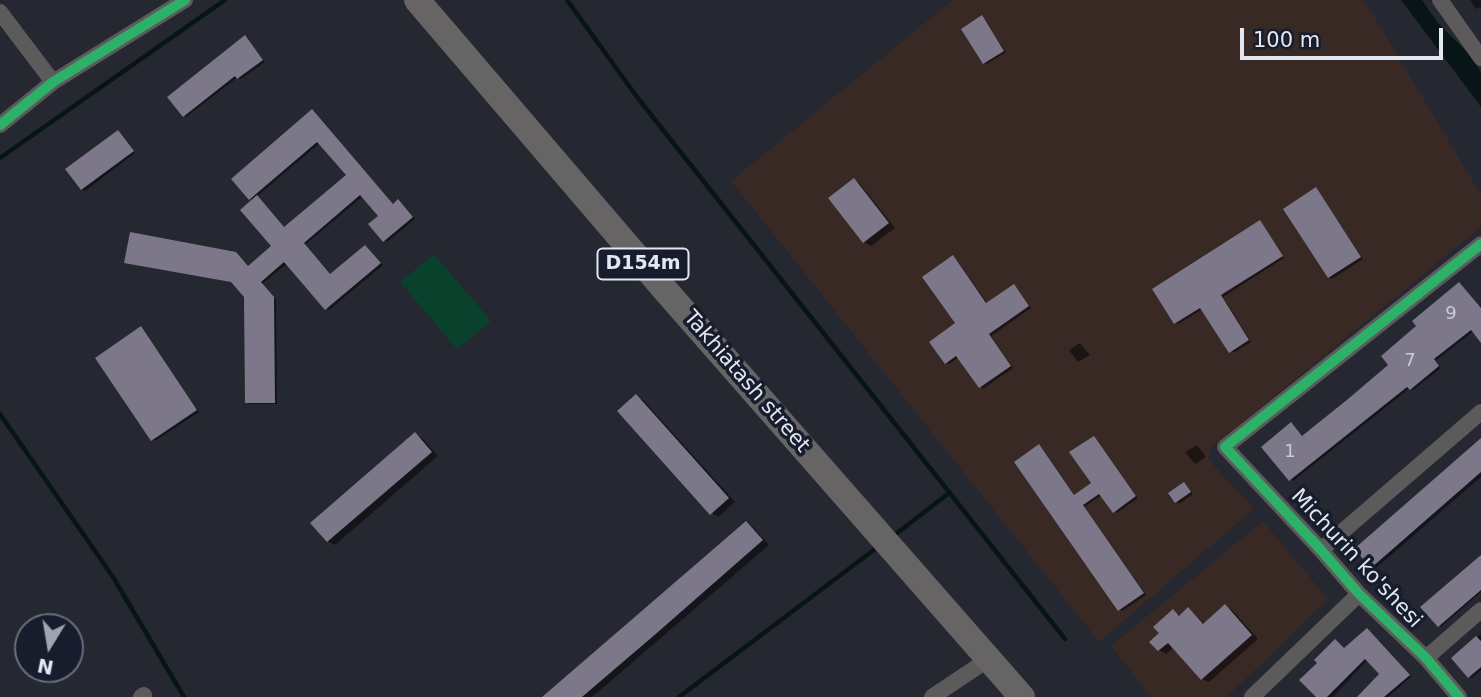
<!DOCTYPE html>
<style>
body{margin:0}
#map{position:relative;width:1481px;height:697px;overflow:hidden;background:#252831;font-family:"DejaVu Sans",sans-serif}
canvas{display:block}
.north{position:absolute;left:14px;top:613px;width:70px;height:70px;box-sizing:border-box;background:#171d2c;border:2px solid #696e7b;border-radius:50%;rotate:191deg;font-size:19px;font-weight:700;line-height:28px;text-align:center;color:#e3e7f2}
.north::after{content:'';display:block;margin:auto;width:24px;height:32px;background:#a0a4ae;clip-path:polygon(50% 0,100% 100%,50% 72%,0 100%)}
.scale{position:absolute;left:1240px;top:28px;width:203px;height:32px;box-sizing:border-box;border:4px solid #e3e7f2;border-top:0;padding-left:9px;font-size:21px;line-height:24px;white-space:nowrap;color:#e3e7f2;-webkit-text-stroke:5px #171d2c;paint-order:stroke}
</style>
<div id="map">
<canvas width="1481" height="697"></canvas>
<div class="north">N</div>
<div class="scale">100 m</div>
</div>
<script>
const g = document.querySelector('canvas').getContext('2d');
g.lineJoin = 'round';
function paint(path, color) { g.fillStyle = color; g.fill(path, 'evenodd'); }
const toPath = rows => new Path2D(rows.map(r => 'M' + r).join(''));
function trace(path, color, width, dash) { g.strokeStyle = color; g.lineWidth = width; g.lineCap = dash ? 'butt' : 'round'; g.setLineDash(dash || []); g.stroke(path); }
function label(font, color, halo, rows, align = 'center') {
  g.font = font + ' "DejaVu Sans",sans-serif'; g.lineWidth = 7; g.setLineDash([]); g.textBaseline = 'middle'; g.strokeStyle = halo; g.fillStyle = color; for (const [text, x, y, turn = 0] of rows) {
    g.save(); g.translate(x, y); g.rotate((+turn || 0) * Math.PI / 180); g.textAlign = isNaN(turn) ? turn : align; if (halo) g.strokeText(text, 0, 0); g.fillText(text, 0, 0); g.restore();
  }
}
paint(toPath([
 [953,0,1361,0,1371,11,1481,195,1481,227,1210,449,1208,459,1254,509,1099,642,731,181],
 [1263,521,1328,599,1227,697,1151,697,1111,646]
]), '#382925');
paint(toPath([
 [434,254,491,321,457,349,400,282]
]), '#0a412c');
paint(toPath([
 [1401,0,1422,0,1437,22,1472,57,1481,73,1481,107]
]), '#071516');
paint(toPath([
 [1470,0,1481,0,1481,7,1476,9,1474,7],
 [982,17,1006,52,987,64,984,63],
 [245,37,265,62,241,79,238,77,186,117,184,115],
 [312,111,394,205,401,203,415,219,387,242,384,240,381,216,363,196,305,245,331,276,366,247,383,265,329,310,288,263,262,284,276,300,277,404,249,404,247,402,246,296,236,253,249,267,274,247,254,201,250,198],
 [320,143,348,175,285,228,256,197],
 [120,134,135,153,85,191,82,189],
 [854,180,860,184,895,228,871,246,864,242,830,198],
 [1318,191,1363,259,1332,279,1329,277],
 [1260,222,1284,258,1223,297,1251,342,1233,353,1203,309,1178,324,1175,323],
 [956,259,988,304,1014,286,1031,308,991,336,1013,368,983,389,959,357,949,364,946,363,957,324],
 [1462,286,1481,308,1481,340,1474,331,1435,361,1441,368,1413,390,1410,388,1293,481,1291,480,1263,447,1303,438,1391,365],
 [141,329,199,412,155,441,152,439],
 [1080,343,1090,355,1078,362,1069,350],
 [636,396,643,400,735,502,718,517,712,513],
 [416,434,422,438,438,456,335,545,328,541],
 [1094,438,1138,498,1117,513,1102,495,1084,507,1146,595,1122,611,1120,609,1042,448,1075,496,1093,483],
 [1481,440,1481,477,1375,569,1373,567,1357,549],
 [1197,445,1206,457,1195,464,1185,452],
 [1184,484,1193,494,1179,504,1170,494],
 [746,523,753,527,769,545,592,697,548,697],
 [1481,556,1481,592,1441,627,1439,625],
 [1225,606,1232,610,1258,639,1209,682,1202,679,1174,647,1166,654,1159,650,1161,633,1173,611,1181,616,1188,610,1205,624],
 [1370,632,1411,677,1388,697,1359,697,1381,674,1368,659,1333,697,1319,697,1319,663,1345,650],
 [1481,634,1481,670,1472,678,1453,658]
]), '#0007');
trace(toPath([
 [567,0,637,97,1065,639],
 [0,158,225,0],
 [0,414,113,577,184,697],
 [892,537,949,493],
 [679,697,879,546]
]), '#071516', 4.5);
paint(toPath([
 [982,15,1004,51,983,64,961,29],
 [245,35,263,60,237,79,235,76,183,117,167,97],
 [312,109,393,204,398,199,413,217,383,242,368,224,378,216,360,195,304,243,330,274,365,245,381,263,325,310,284,262,261,282,274,297,275,403,245,403,244,297,231,282,124,263,130,232,236,252,248,266,271,246,240,210,257,195,284,227,346,175,317,142,249,200,231,179],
 [118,130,134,151,81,190,65,169],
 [854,178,889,223,863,243,828,198],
 [1316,187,1361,257,1328,278,1283,209],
 [1260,220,1283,256,1221,295,1249,340,1229,353,1200,308,1174,324,1152,289],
 [953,255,986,303,1014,284,1029,306,989,334,1011,366,979,388,956,356,945,364,929,342,955,323,922,277],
 [1459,282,1481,308,1481,343,1471,330,1434,359,1439,366,1410,390,1407,387,1289,481,1261,447,1291,422,1302,436,1348,399,1388,365,1381,356,1416,326,1412,321],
 [141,326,197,410,151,441,95,358],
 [636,394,729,498,710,515,617,411],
 [415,432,432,452,327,542,310,523],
 [1094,436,1136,496,1113,513,1099,494,1083,505,1144,593,1118,611,1014,462,1039,444,1074,495,1091,483,1069,452],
 [1481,438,1481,472,1371,568,1354,549],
 [1184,482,1191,492,1175,503,1168,493],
 [746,521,763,540,658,632,582,697,542,697],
 [1481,555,1481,590,1438,627,1420,607],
 [1225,604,1252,635,1201,680,1168,643,1158,651,1149,642,1159,633,1153,627,1173,609,1179,616,1188,607,1203,624],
 [1367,628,1410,675,1384,697,1357,697,1379,674,1365,659,1327,697,1316,697,1299,680,1317,663,1314,660,1335,639,1344,648],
 [1476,636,1481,641,1481,667,1468,678,1451,658]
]), '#7c7789');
trace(toPath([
 [1440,0,1481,58],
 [0,12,53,82],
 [0,125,53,82,185,0],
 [1321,550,1481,412],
 [1426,658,1481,610],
 [141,697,144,695],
 [932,697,989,659],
 [1252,697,1359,594],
 [1459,697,1426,658,1359,594,1321,550,1225,447,1481,244]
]), '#5c5a5b', 16);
trace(toPath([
 [417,0,666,291,1022,697]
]), '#666464', 26);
trace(toPath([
 [0,125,53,82,185,0],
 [1459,697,1426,658,1359,594,1321,550,1225,447,1481,244]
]), '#2db169', 10);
label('18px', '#c9cbd8', null, [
 ["9",1451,314],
 ["7",1410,361],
 ["1",1290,452]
]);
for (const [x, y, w] of [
 [643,264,91]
]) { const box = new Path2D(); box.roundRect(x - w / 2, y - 15.5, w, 31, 5); g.fillStyle = '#171d2c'; g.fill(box); trace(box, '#e3e7f2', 2); }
label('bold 19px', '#e3e7f2', null, [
 ["D154m",643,264]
]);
label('21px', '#e3e7f2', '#171d2c', [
 ["Takhiatash street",746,382,49],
 ["Michurin ko'shesi",1356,559,47]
]);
</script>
